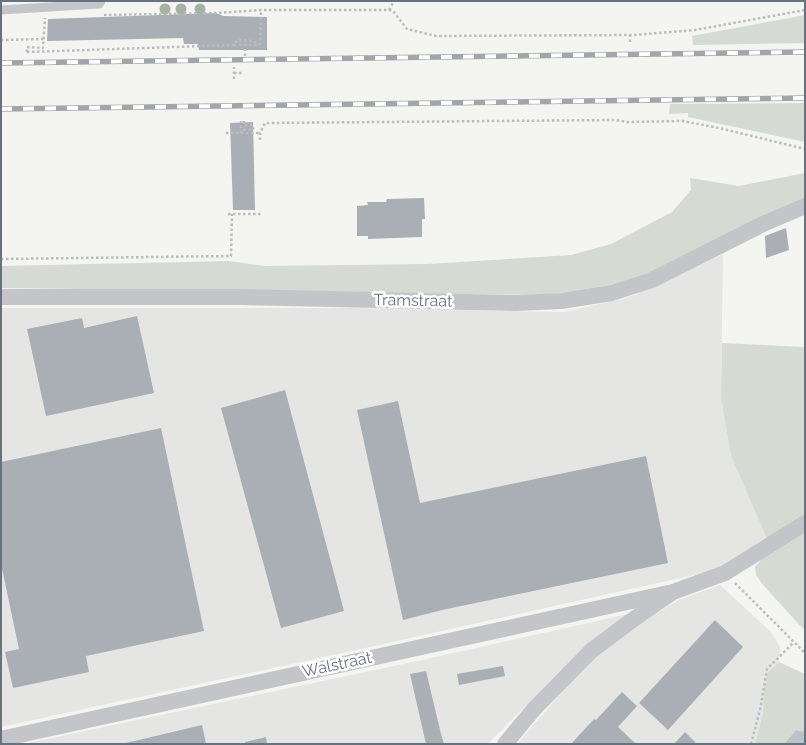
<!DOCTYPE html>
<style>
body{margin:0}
#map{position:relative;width:806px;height:745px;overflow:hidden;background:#f4f5f1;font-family:Raleway,sans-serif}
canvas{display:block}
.frame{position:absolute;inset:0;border:2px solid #667280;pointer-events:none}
</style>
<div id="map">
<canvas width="806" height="745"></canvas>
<div class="frame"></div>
</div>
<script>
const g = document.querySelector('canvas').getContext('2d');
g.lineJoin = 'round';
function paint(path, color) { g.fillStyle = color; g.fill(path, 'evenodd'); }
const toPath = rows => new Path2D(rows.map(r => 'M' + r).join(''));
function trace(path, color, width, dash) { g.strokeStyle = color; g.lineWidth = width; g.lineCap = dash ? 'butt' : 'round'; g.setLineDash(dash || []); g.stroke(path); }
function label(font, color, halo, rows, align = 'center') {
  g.font = font + ' Raleway,sans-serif'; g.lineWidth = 5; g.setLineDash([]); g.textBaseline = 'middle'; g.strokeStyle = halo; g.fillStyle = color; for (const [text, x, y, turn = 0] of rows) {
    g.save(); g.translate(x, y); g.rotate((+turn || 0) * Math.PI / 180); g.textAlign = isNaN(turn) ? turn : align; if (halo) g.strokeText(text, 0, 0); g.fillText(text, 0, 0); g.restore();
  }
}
paint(toPath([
 [723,254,721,398,731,456,767,539,727,564,703,573,352,651,1,727,1,308,353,308,563,312,627,298],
 [720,585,772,633,780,647,779,662,768,672,764,688,763,712,755,744,517,744,589,661,635,626,679,600],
 [628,614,557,674,488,744,23,744,427,659]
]), '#e5e6e4');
paint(toPath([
 [805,15,805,43,693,45,692,36],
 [805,103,805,142,688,117,688,113,669,114,670,104],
 [805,173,805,198,677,262,624,283,546,295,1,288,1,266,229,261,264,266,427,264,571,255,611,244,672,212,691,190,690,178,739,186],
 [722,343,805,347,805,515,767,539,731,456,721,398],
 [805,530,805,631,763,585,756,575,755,567,765,555],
 [779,662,805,674,805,732,796,730,784,744,755,744,763,712,764,688,768,672]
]), '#d5dbd2');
paint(toPath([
 [796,730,805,732,805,744,784,744]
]), '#bac3c8');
paint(toPath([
 [216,13,223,16,267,17,267,50,199,50,198,44,184,44,183,38,47,41,48,19],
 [253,122,255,210,233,210,230,123],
 [424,198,425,219,422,219,422,237,368,239,368,236,357,236,357,206,368,205,367,202,386,202,387,199],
 [786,228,789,250,766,258,765,236],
 [137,316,154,393,46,416,27,329,82,318,84,328],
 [285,390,344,611,281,628,221,408],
 [398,401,420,503,646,456,668,563,442,610,403,620,357,410],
 [161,428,204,631,86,656,89,672,13,688,5,652,19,649,1,564,1,462],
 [715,620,743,647,668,730,639,703],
 [503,666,505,676,459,685,457,674],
 [426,671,441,734,444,744,426,744,410,674],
 [622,692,637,706,618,727,636,744,571,744,594,719,596,720],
 [202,725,206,744,126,744,126,743],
 [685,732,697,744,674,744],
 [266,737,267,744,245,744,245,742]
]), '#a9afb5');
trace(toPath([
 [389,10,394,1],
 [104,15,216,13,261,10,389,10,393,11,407,29,436,36,634,35,695,30,805,10],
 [1,40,44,39],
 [630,42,630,35],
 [234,45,245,45],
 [260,45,261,11],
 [27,52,234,45,237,40,254,41,260,45],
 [27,52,27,47,43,48,45,18],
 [245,56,245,45,258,45],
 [234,73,244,73],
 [234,79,234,67],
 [244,121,244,125,253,125,253,130,244,130,245,133],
 [226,133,260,133],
 [241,133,241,121],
 [260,140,260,133,265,123,615,120,627,122,683,121,719,128,805,149],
 [228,214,261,214],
 [1,259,231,256,232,214],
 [735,583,805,653],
 [751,744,760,710,767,669,794,642]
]), '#babcbe', 2.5, [2.5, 2.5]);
trace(toPath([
 [1,10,99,4,101,1]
]), '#c3c5c9', 9);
trace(toPath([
 [1,297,237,297,516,303,561,301,612,293,652,280,763,224,805,206],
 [1,739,673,592],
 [505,744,534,709,591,651,631,621,673,592,725,573,805,523]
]), '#c3c5c9', 16);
const rail = toPath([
 [1,63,805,52],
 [1,109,805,98]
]);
trace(rail, '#a2a6ab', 5.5);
trace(rail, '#fff', 4, [11]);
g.fillStyle = '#a6b0a3';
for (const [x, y] of [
 [165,9],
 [181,9],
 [200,9]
]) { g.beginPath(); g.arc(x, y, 5.5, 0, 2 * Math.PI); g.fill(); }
label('16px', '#667280', '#fff', [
 ["Tramstraat",413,301,1],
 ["Walstraat",337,665,-12]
]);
</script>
